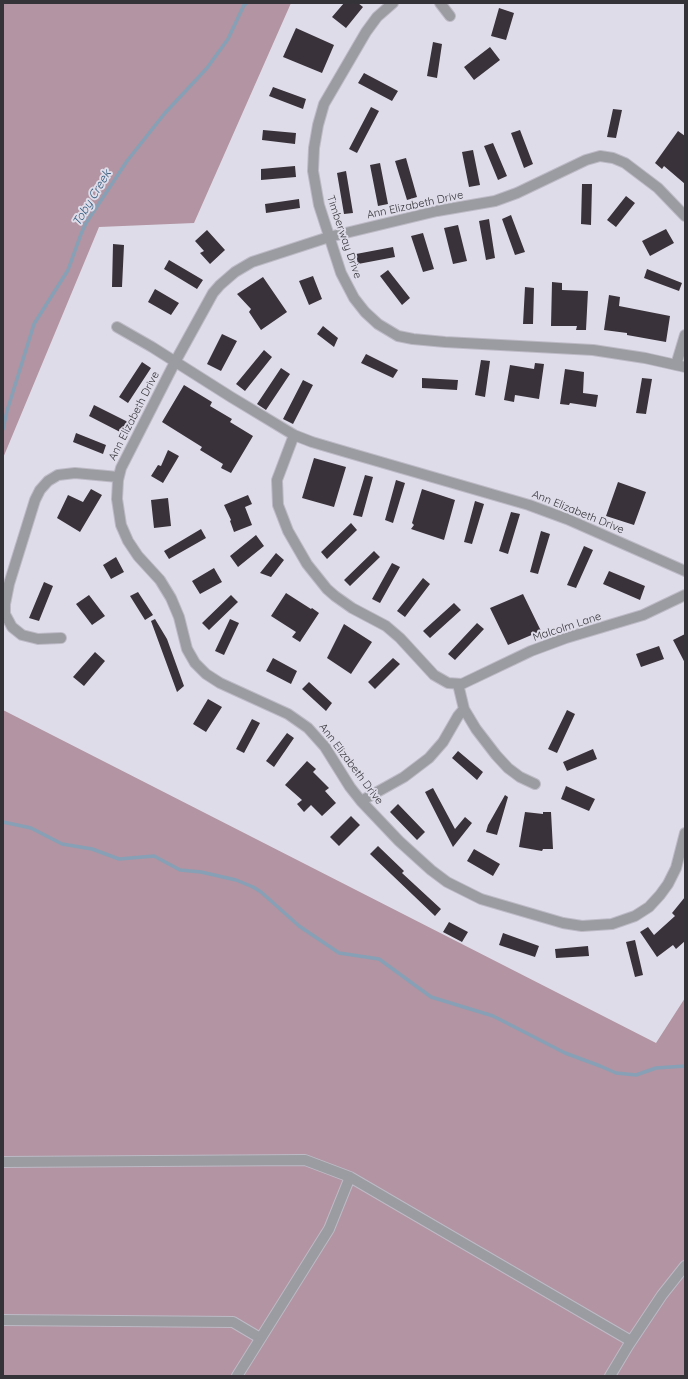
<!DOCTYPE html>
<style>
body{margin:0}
#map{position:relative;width:688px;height:1379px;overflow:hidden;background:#dfdce9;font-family:Quicksand,sans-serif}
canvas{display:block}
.frame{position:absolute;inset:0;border:4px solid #343338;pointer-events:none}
</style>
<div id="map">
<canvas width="688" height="1379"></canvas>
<div class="frame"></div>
</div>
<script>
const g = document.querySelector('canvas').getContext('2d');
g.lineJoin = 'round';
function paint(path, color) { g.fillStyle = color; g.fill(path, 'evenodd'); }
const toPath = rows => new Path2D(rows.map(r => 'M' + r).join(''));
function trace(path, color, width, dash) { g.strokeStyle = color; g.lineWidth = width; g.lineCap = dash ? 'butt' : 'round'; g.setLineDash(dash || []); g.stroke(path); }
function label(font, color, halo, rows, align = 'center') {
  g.font = font + ' Quicksand,sans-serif'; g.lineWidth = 4; g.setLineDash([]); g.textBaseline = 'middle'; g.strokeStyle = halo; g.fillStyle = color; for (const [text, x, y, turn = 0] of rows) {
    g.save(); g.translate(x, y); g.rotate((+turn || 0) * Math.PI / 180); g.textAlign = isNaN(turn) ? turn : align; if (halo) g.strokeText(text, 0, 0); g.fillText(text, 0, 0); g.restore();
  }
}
paint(toPath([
 [3,3,291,3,194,223,99,227,3,458],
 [3,710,656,1043,685,998,685,1376,3,1376]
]), '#b294a2');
trace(toPath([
 [3,429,7,411,34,324,68,270,81,234,86,223,127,161,165,113,207,68,228,39,244,5,247,3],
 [3,822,31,828,62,844,92,849,119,859,154,856,180,870,201,872,236,880,253,887,261,892,299,926,339,953,379,959,431,997,493,1016,565,1053,600,1066,616,1073,636,1075,656,1068,685,1066]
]), '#88a0b5', 3.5);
paint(toPath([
 [344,3,358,3,363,7,346,28,332,17],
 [499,8,514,13,506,40,491,36],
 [296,28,334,45,322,73,283,57],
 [433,42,442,44,437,78,427,76],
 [490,47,500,60,474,80,464,67],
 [364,73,398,91,392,101,358,83],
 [273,87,306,99,303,109,269,96],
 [371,107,379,111,357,153,349,149],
 [613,109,622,110,616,138,607,137],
 [263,130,296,133,295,144,262,140],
 [520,130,533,164,524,168,511,133],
 [678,131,685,136,685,184,664,166,662,169,655,163],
 [493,143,507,176,498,180,484,146],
 [473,150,480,185,469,187,462,152],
 [406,158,417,197,407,200,395,161],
 [380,163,388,204,378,206,370,165],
 [295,166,296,177,261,180,261,169],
 [346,171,353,213,344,214,337,173],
 [582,184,592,184,591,225,581,224],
 [626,196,635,203,616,227,607,220],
 [299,199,300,208,266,213,265,204],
 [511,215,525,252,515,255,502,219],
 [489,219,495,258,486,260,479,221],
 [458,225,467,261,453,264,444,228],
 [666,229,674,243,650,256,642,241],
 [207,230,225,250,210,264,200,253,204,251,195,241],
 [423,233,434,269,423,272,411,236],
 [113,244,124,245,122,287,112,287],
 [393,247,395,257,358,264,356,254],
 [169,260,203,280,197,289,164,269],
 [647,269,682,283,679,291,644,278],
 [388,270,410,298,402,305,380,276],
 [313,276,322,299,309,305,299,281],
 [263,277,287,312,261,330,249,312,251,309,237,294],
 [552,282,562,283,562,290,588,291,586,330,576,330,577,326,551,326],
 [525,287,534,288,533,324,523,324],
 [155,289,179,303,171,315,148,302],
 [609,295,620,297,619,306,670,316,666,342,627,335,627,333,604,330],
 [323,326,338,338,334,347,317,334],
 [222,334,237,341,221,371,207,364],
 [264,350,272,357,245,391,236,384],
 [366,354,398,370,393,378,361,363],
 [481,360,490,361,485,397,475,395],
 [142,362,151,368,128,403,119,397],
 [535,363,544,364,539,399,515,395,514,402,504,400,510,365,534,369],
 [281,368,290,374,266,410,257,404],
 [565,369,584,372,583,393,598,395,596,407,570,403,569,405,560,404],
 [422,378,458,380,457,390,422,388],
 [642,378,652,379,646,414,636,413],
 [303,380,313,385,293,424,283,419],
 [184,385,212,402,210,406,232,419,230,422,253,436,231,473,221,468,223,464,200,450,202,447,162,422],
 [94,405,128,422,122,433,89,416],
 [76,433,106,445,103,454,73,442],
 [168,450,179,456,163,483,151,476,158,465,161,466],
 [314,458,346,467,334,507,302,498],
 [365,475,373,477,362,517,353,515],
 [396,480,405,483,393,523,385,520],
 [618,482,646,492,634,525,606,516],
 [91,489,102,495,80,532,57,518,68,495,83,502],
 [422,489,455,500,444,540,411,529,414,525,412,523],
 [248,495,252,504,245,507,252,525,234,532,230,521,231,520,224,505],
 [168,498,171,526,154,528,151,500],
 [475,501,484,504,472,544,464,542],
 [511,512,520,514,508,554,499,551],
 [351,523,357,530,327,559,321,552],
 [201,529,206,538,169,559,164,551],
 [541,531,550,534,538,574,530,572],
 [256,535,264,546,238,567,230,556],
 [584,546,593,550,576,588,567,585],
 [374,551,380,557,350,586,344,580],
 [276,553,284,560,271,577,260,573],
 [116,557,124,572,111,579,103,565],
 [392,563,400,567,380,603,372,599],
 [214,568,222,582,200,594,192,581],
 [609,571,645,586,640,600,603,584],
 [423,578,430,584,405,617,397,611],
 [44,582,53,586,39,621,29,618],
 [138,592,153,615,145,620,130,596],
 [286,593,311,609,312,608,319,613,300,642,292,637,296,632,271,616],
 [523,594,541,631,508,645,490,608],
 [89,595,105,616,92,625,76,604],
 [231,595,238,602,209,630,202,623],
 [454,603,461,610,430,638,423,631],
 [155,619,167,639,184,686,177,692,151,621],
 [230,619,239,623,224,655,215,651],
 [477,623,484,629,455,660,448,654],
 [344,624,372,642,351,674,327,658],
 [685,634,685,663,673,640],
 [659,646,664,659,641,667,636,654],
 [95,652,105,661,84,686,73,677],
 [273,658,297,671,291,684,266,671],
 [393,658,400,664,375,689,368,682],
 [309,682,332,703,326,711,302,689],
 [208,699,222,707,206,732,193,724],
 [567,710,575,714,557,753,548,749],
 [252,719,260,723,244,753,236,749],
 [287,733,294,738,274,767,266,761],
 [593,749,597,759,567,771,563,762],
 [458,751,483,772,477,780,452,758],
 [307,761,316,769,313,772,329,788,325,791,336,803,322,816,311,805,304,812,297,804,302,800,285,785],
 [566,786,595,799,589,811,561,799],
 [433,788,455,829,465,817,472,823,453,847,425,792],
 [505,795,508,797,497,835,486,832,488,825],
 [398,804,425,832,417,840,390,812],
 [525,812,543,814,543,812,551,812,553,849,543,849,542,851,519,847],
 [351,816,360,825,339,846,330,837],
 [378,846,404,871,402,873,441,909,435,916,370,854],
 [474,849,500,864,493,876,467,861],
 [685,897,685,941,676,949,673,945,657,957,640,932,648,927,654,935,675,916,672,913],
 [449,922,468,932,462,942,443,932],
 [503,933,539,946,535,957,499,945],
 [635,940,643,975,635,977,626,942],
 [588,946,589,956,556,958,555,949]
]), '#39323a');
const minor = toPath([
 [393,3,377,17,366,32,324,104,318,125,314,148,313,171,319,205,341,273,354,298,365,312,378,324,398,336,413,339,445,342,593,350,645,358,685,367],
 [440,3,450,16],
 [685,216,658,188,625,163,613,158,600,156,586,160,517,193,495,201,437,211,329,237,252,262,235,272,220,285,213,293,175,362,121,468,118,480,117,499,121,525,128,541,138,556,160,580,171,598,179,617,187,649,195,663,206,674,220,683,288,714,308,728,325,747,350,787,361,801,399,841,431,870,447,882,481,899,563,923,582,926,612,924,635,916,649,907,660,895,668,884,676,868,685,833],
 [117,327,152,347,231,397,294,435,312,442,346,452,529,505,567,519,685,571],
 [676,365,685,335],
 [294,435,277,480,278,505,288,531,307,564,327,589,335,596,352,608,386,626,400,638,434,675,448,683,462,684,466,682,531,651,566,638,643,615,685,595],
 [61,638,38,639,22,635,12,627,5,614,5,604,9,584,35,500,40,490,48,481,58,475,75,473,118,477],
 [458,684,464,709,476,729,496,755,508,768,520,777,535,784],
 [361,801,404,777,429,758,443,742,458,716,464,709],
 [3,1162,305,1160,350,1177,631,1341],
 [3,1320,233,1322,260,1338],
 [237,1376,329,1229,350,1177],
 [610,1376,628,1346,662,1295,685,1266]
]);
trace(minor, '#bdbac6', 12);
trace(minor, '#9a9ca1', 10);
label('11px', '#343338', '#dfdce9', [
 ["Ann Elizabeth Drive",415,205,-12],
 ["Timberway Drive",344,237,71],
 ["Ann Elizabeth Drive",134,416,-63],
 ["Ann Elizabeth Drive",578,512,22],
 ["Malcolm Lane",567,627,-18],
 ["Ann Elizabeth Drive",351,764,53]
]);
label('italic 12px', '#325a7b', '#dfdce9', [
 ["Toby Creek",92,198,-59]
]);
</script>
